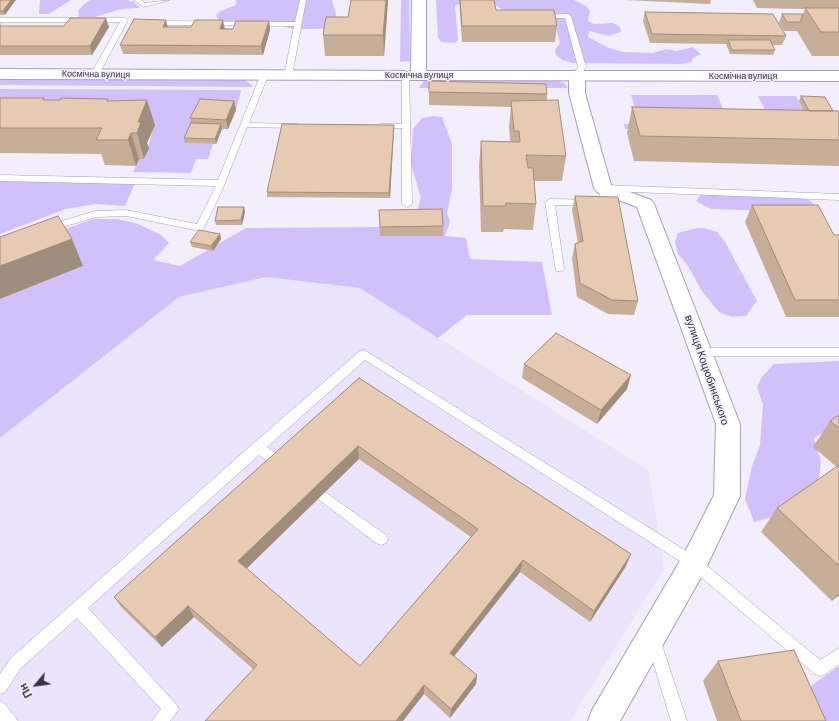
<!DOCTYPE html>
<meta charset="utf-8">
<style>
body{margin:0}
#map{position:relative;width:839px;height:721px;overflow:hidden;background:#f2eefc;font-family:Barlow,sans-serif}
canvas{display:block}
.north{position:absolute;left:16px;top:665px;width:40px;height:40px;-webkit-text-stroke:3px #f2eefc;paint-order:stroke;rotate:241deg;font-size:11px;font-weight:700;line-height:16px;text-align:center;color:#383541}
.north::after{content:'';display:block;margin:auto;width:14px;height:18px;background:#383541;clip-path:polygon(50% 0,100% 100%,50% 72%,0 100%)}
</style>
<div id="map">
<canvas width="839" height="721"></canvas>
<div class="north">Пн</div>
</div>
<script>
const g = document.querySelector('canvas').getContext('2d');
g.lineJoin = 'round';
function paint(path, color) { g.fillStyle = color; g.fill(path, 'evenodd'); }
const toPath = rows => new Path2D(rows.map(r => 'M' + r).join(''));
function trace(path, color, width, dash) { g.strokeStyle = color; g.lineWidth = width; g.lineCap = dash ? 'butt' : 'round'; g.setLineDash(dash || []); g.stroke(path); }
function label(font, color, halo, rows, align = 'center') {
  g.font = font + ' Barlow,sans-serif'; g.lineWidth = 3; g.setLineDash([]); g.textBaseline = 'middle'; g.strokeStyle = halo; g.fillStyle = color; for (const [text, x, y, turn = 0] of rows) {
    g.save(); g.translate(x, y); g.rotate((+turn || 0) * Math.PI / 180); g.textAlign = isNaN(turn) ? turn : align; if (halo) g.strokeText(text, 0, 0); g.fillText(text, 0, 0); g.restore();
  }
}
paint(toPath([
 [266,277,360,288,649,471,664,569,570,721,0,721,0,438,179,297]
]), '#eae4fc');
paint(toPath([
 [40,0,71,0,49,14,39,14],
 [90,0,127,0,134,2,140,8,121,9,95,17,79,17,78,11,83,5],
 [236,0,332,0,337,18,330,29,292,29,284,26,225,22,218,19,216,15,221,11,236,5],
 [401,0,409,0,410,61,400,62],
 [436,0,466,0,455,6,458,40,455,43,441,42,438,37],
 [490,0,574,0,586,6,590,11,588,21,594,24,613,23,620,27,621,32,608,36,589,31,588,37,609,48,623,52,653,53,666,49,677,51,693,47,701,54,693,58,691,62,682,64,573,63,562,60,556,55,555,50,560,43,556,28,505,12],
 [0,77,245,80,252,85,252,87,0,85],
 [430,80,558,81,564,83,568,88,419,88,424,81],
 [0,89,241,90,236,110,202,108,186,143,213,144,208,159,196,159,191,173,133,172,139,159,145,159,154,125,0,125],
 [631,95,717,95,732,129,625,129,624,124,640,124],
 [758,96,796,96,807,116,768,116],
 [433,116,442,117,452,144,452,189,447,213,450,222,445,236,466,238,470,259,542,262,552,315,467,315,438,338,360,288,266,277,179,297,0,438,0,299,83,266,13,248,93,219,118,219,138,224,161,235,169,243,153,260,180,266,246,228,380,227,381,236,416,214,421,198,411,164,413,129,422,118],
 [0,180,135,183,125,206,96,204,66,209,0,234],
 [725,194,808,199,814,204,811,212,711,209,696,201,700,195],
 [697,228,704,228,717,232,725,242,757,301,746,316,732,317,719,312,702,291,688,266,678,254,675,242,678,233],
 [839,361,839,422,814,438,821,462,819,479,772,517,754,522,745,499,752,466,760,445,763,404,757,387,762,377,774,364],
 [839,666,839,721,797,721,788,702]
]), '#d1c0fa');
const lane = toPath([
 [134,0,141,0,145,3,170,0,144,7,134,0],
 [300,0,306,0,292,76,288,78,284,76,294,26,158,25,155,23,158,21,295,22,300,0],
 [539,15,568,14,571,16,586,67,580,77,573,75,578,67,565,18,541,18,538,16,539,15],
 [0,18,125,18,128,20,99,74,95,76,91,74,120,22,0,22,0,18],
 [402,73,409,75,412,204,407,207,402,204,402,128,380,128,376,126,380,124,402,124,402,73],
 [261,74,268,76,249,123,297,124,301,126,297,128,247,127,223,188,203,230,200,231,126,216,96,217,49,231,44,228,46,226,95,211,126,210,197,224,216,186,0,181,0,175,218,180,261,74],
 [603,185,839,194,839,200,608,191,610,203,608,205,555,205,564,269,562,271,556,271,545,202,550,199,600,200,599,188,603,185],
 [702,348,839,348,839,356,702,356,697,352,702,348],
 [364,350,699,559,820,660,839,648,839,664,825,674,820,676,815,674,689,567,365,360,267,447,285,460,287,464,285,468,281,469,277,468,259,455,88,608,176,704,179,709,170,721,152,721,161,709,77,618,21,668,5,692,0,694,0,674,11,658,254,443,360,351,364,350],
 [322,490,386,535,388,539,386,543,381,545,376,543,318,499,316,495,318,491,322,490],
 [653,632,658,634,660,639,687,721,671,721,646,639,648,634,653,632],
 [0,701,5,704,18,721,0,721,0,701]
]);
const street = toPath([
 [577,70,582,72,585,75,585,93,611,185,651,200,654,204,740,424,740,496,704,572,620,721,588,721,592,710,684,554,714,495,716,424,637,207,597,192,594,188,569,93,569,75,572,72,577,70]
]);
const secondary = toPath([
 [412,0,426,0,426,71,839,71,839,81,0,79,0,69,411,71,412,0]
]);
trace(lane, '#a69ebd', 1);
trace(street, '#a69ebd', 2);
trace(secondary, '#a69ebd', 2);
paint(lane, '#fff');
paint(street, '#fff');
paint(secondary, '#fff');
paint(toPath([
 [0,0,5,15,0,15],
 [388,0,384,56,325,56,323,35,348,17],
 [459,0,494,0,496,10,557,26,555,42,462,42],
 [625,0,711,0,710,4],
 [753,0,839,0,839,56,812,56,797,31,784,31,779,23,782,14,803,14,805,9,757,8],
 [645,12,786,36,782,45,772,45,775,50,773,55,730,54,726,44,650,43,643,21],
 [269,21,270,30,263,55,123,54,120,45,168,27,233,29],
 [0,22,1,26,109,27,92,55,0,55],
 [429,81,547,94,547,100,566,156,562,181,534,181,536,204,533,230,504,229,503,232,481,232,479,166,481,141,510,142,509,126,511,107,429,105],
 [801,96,833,111,839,111,839,166,634,161,627,133,632,107,804,111,799,101],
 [0,98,45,100,109,101,155,125,147,143,149,148,144,159,139,159,136,166,105,165,101,154,0,153],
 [236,110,228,129,222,129,216,144,185,143,184,138,191,123,190,118],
 [394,125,390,198,267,197,267,192],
 [575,196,638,301,634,315,608,314,577,297,572,258,575,244,578,243,572,210],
 [752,205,834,235,839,235,839,317,786,317,745,222],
 [244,207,245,212,242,225,216,225,215,221],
 [379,210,443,226,443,236,380,236],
 [220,234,221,239,213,251,192,247,190,242],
 [524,364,627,389,597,424,522,378],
 [359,378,626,566,590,622,520,572,454,656,477,675,476,684,450,718,424,694,253,669,194,617,162,647,122,608,114,597],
 [359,459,471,537,360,666,246,569],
 [839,415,839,595,832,601,761,532,777,508,837,467,813,447,830,421],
 [718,661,826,721,717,721,703,681]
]), '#c6ae99');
paint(toPath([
 [11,0,16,0,5,15,3,11],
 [386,0,388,0,384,56,383,35],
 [106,18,109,27,92,55,90,46],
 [166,20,168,28,163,27],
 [223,20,225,29,220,29],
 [269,21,270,30,263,55,261,46],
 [147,100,155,125,147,143,149,148,144,159,137,133,138,122],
 [234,101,236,110,228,129,226,120],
 [221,124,222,129,216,144,215,139],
 [394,125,394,130,390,198,389,193],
 [131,133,139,159,136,166,128,140],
 [244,207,245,212,242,225,241,220],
 [220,234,221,239,213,251,211,246],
 [72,239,83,266,0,299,0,266],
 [631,375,627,389,597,424,601,410],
 [358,446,359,459,242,573,238,561],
 [631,554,626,566,590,622,594,611],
 [523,560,520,572,449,663,450,653],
 [839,593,839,595,832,601],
 [188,606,194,617,162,647,155,637],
 [477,675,476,684,450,718,451,709],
 [424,685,424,694,403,721,396,721]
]), '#a18d7d');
const building = toPath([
 [0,0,11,0,3,11,0,11,0,0],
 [351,0,386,0,383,35,323,35,326,17,348,17,351,0],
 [460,0,494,0,496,10,554,10,557,26,462,26,460,0],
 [805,8,839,8,839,32,821,32,805,8],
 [645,12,773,14,786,36,652,34,645,12],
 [782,14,803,14,800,22,787,22,782,14],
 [70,18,106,18,90,46,0,46,0,26,64,26,70,18],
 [134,19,166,20,163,27,191,27,195,20,223,20,220,29,233,29,236,21,269,21,261,46,120,45,134,19],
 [728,40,770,40,775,50,732,50,728,40],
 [429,81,546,84,547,94,429,92,429,81],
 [801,96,825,97,833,111,809,111,801,96],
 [0,98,44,98,43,100,60,100,61,98,108,99,107,101,147,100,138,122,141,122,137,133,131,133,128,140,96,140,102,128,0,128,0,98],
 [200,99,234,101,226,120,190,118,200,99],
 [558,100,566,156,526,155,528,168,533,168,536,204,506,203,506,206,483,206,481,141,520,142,519,131,514,131,511,101,558,100],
 [632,107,839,111,839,140,640,136,632,107],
 [191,123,221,124,215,139,184,138,191,123],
 [282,124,394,125,389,193,267,192,282,124],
 [575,196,618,197,638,301,612,300,580,283,575,244,583,241,575,196],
 [752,205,818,205,834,235,839,235,839,300,795,300,752,205],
 [218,207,244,207,241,220,215,221,218,207],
 [442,209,443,226,380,227,379,210,442,209],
 [58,216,72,239,0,266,0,237,58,216],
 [199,230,220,234,211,246,190,242,199,230],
 [556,333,631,375,601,410,524,364,556,333],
 [359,378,631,554,594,611,523,560,450,653,477,675,451,709,424,685,396,721,205,721,257,665,188,606,155,637,114,597,359,378],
 [358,446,478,529,360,666,238,561,358,446],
 [839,415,839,428,830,421,839,415],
 [839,465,839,566,777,508,839,465],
 [794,650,826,721,741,721,718,661,794,650]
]);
paint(building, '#e6cab2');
trace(building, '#a18d7d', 1);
label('9px', '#383541', '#f2eefc', [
 ["Космічна вулиця",96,74,1],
 ["Космічна вулиця",419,75],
 ["Космічна вулиця",743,76]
]);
label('11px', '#383541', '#f2eefc', [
 ["вулиця Коцюбинського",707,370,71]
]);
</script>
